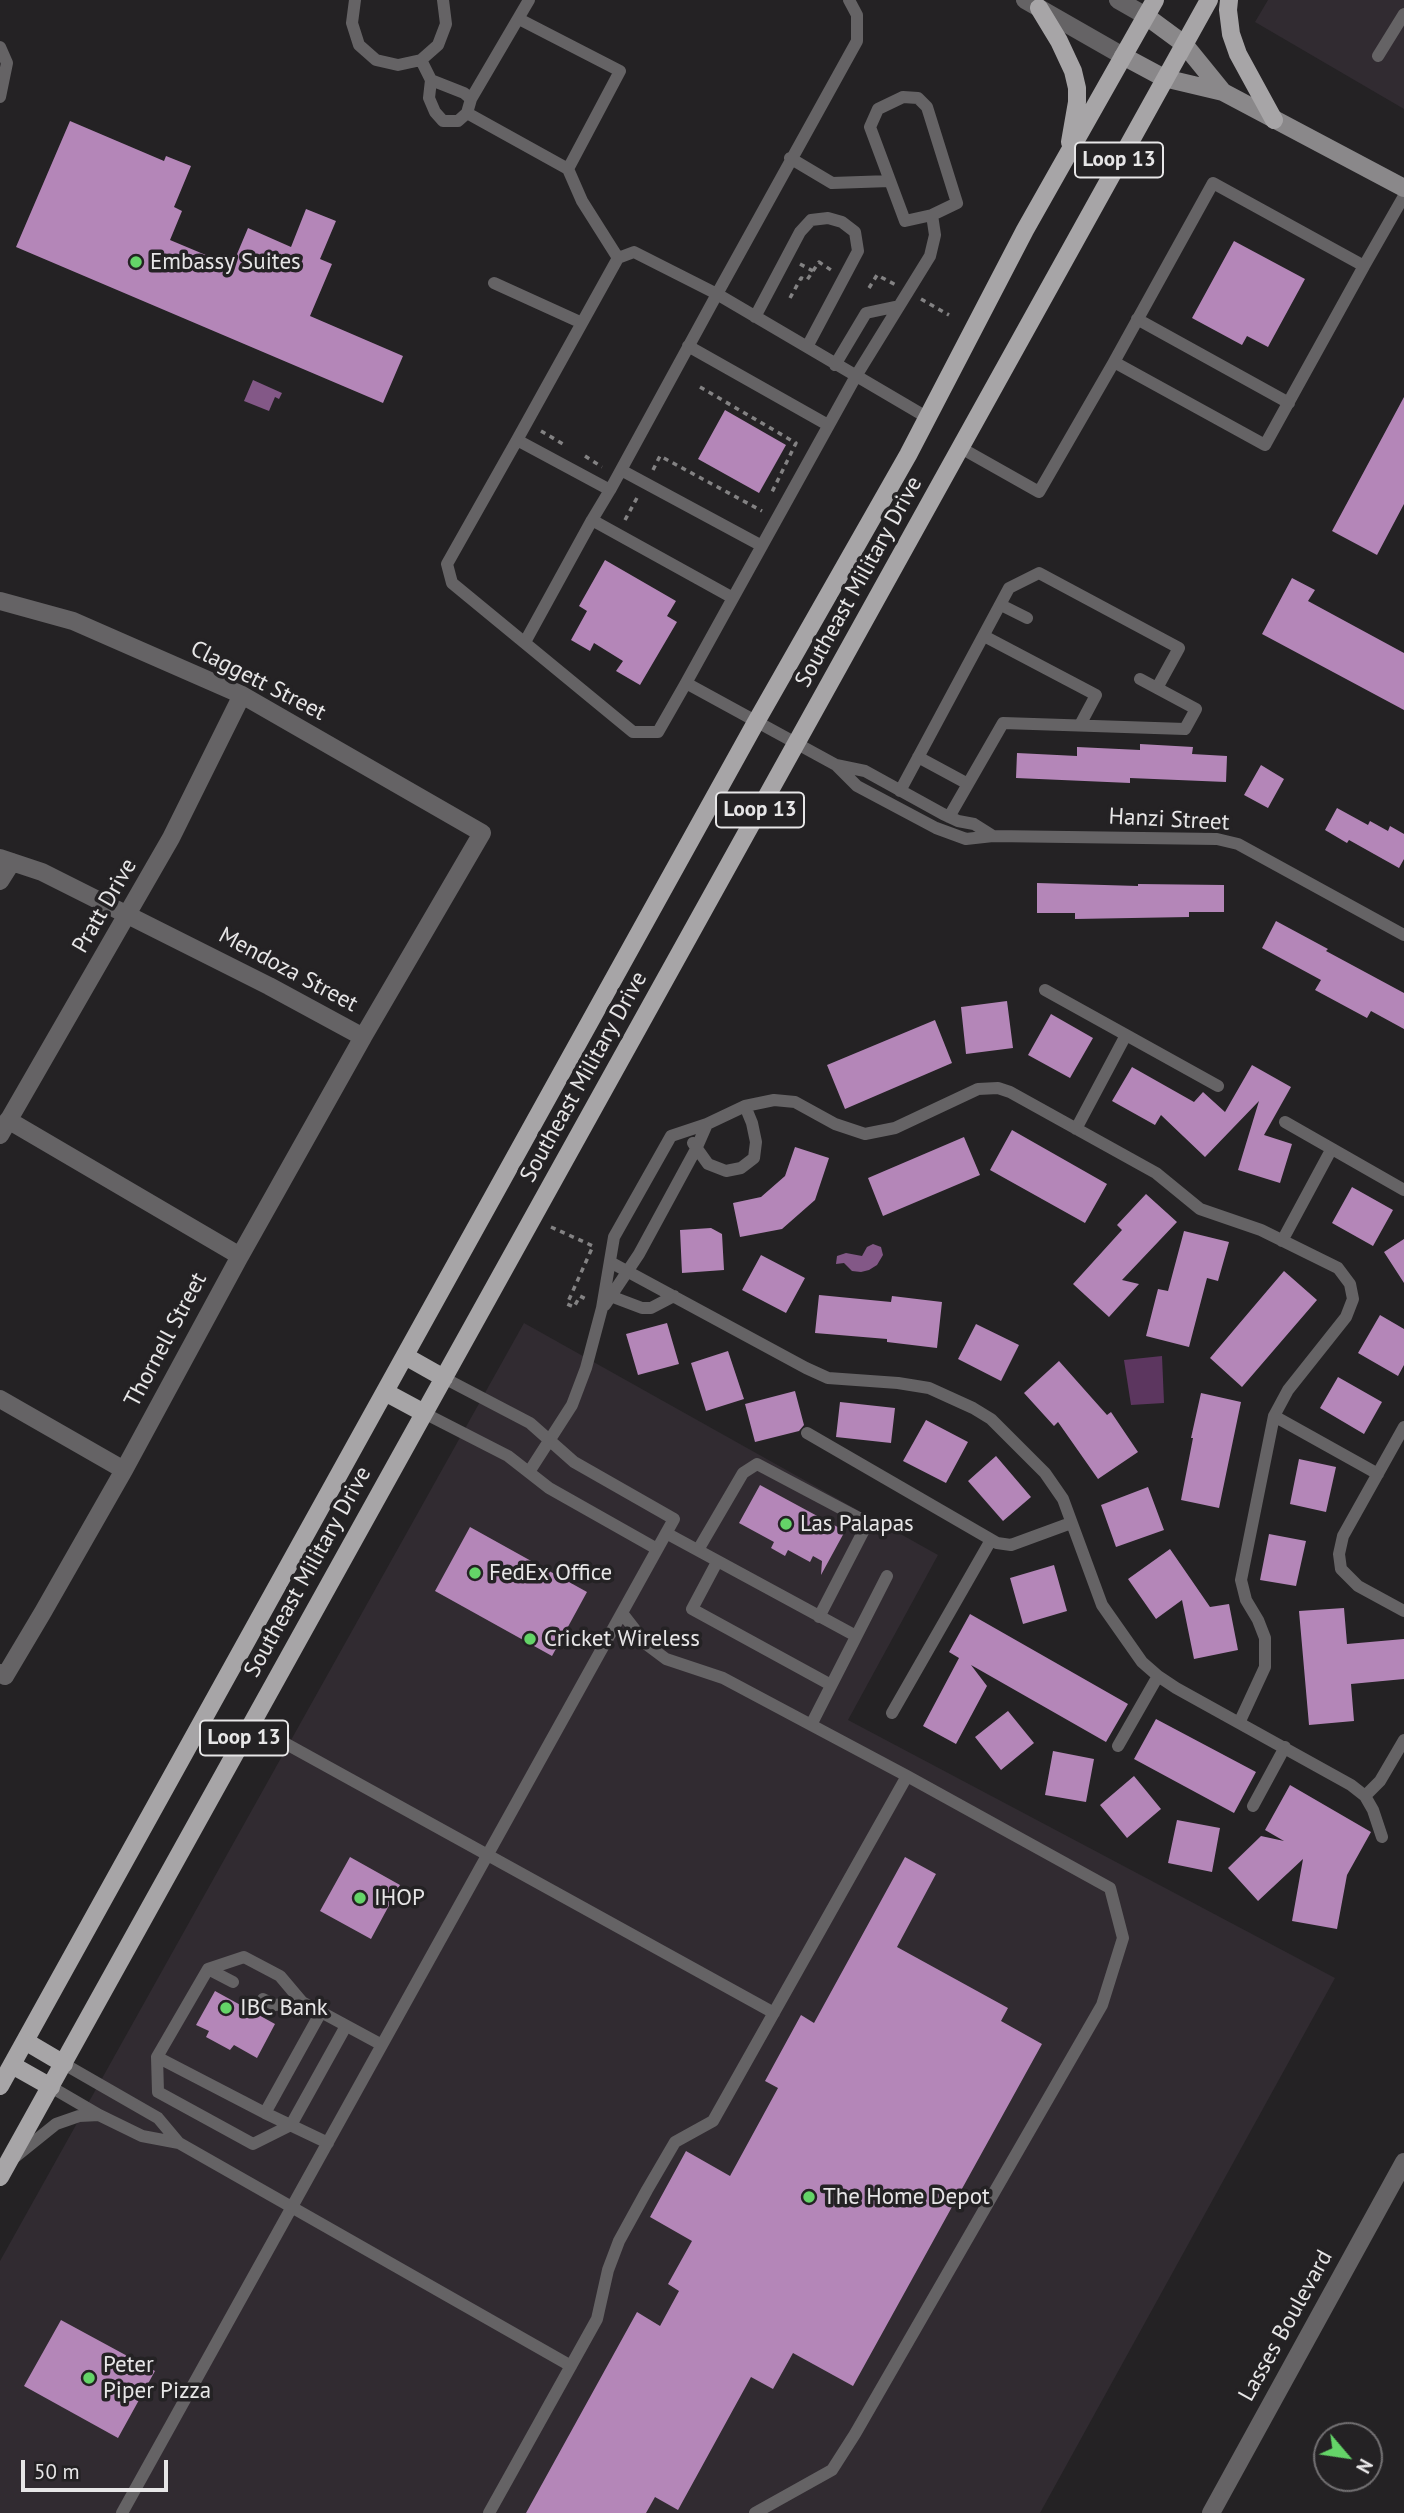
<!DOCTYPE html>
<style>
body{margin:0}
#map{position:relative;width:1404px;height:2513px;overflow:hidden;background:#242224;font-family:"PT Sans",sans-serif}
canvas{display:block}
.north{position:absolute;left:1313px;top:2422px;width:70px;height:70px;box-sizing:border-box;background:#242224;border:2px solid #727072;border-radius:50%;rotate:119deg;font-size:19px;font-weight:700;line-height:28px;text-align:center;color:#e7e6e7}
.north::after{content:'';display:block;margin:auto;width:24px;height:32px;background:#64d468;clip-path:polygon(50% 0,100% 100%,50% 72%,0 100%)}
.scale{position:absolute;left:21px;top:2460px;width:147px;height:32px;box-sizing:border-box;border:4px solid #e7e6e7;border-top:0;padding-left:9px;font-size:21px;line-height:24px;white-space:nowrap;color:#e7e6e7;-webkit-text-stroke:5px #242224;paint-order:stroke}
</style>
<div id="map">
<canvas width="1404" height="2513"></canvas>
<div class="north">N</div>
<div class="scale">50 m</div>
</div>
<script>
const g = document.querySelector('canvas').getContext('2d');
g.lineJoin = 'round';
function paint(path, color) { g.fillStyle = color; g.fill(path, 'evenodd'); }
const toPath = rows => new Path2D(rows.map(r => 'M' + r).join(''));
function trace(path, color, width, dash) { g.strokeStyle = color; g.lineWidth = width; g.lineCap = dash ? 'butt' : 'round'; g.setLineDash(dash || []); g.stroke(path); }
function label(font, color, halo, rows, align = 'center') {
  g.font = font + ' "PT Sans",sans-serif'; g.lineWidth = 7; g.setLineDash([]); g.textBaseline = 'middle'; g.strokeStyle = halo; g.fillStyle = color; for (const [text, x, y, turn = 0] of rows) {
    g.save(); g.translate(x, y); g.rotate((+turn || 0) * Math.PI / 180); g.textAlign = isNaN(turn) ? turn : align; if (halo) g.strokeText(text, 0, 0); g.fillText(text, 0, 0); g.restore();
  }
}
paint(toPath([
 [1268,0,1404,0,1404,109,1255,22],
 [524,1323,938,1555,848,1720,1335,1978,1040,2513,0,2513,0,2261]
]), '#312b31');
paint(toPath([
 [1162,1356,1164,1403,1131,1405,1124,1360]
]), '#5c365f');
paint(toPath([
 [253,380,282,393,279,399,275,397,269,411,244,401],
 [873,1244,881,1247,883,1255,877,1265,869,1270,861,1272,852,1271,844,1263,836,1264,837,1256,846,1253,862,1256,867,1247]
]), '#835887');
paint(toPath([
 [70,121,164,161,166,156,191,166,174,207,182,211,170,240,232,266,248,228,291,247,306,209,336,221,320,259,332,264,310,316,403,356,383,403,16,247],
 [1234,241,1305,279,1268,347,1247,336,1242,345,1192,318],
 [1404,397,1404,504,1377,555,1332,531],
 [725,410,786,445,759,493,698,459],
 [605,560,676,601,667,616,677,622,640,685,616,671,623,661,594,643,590,651,571,640,587,611,579,606],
 [1292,578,1315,590,1308,601,1404,653,1404,710,1262,634],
 [1140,744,1193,747,1192,754,1227,756,1226,782,1130,778,1130,783,1016,778,1017,753,1077,756,1077,747,1140,750],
 [1261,765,1284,779,1268,808,1244,795],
 [1337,808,1368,825,1370,821,1388,831,1390,826,1404,834,1404,859,1399,868,1349,840,1347,843,1325,830],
 [1037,883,1138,886,1138,884,1224,885,1224,912,1189,912,1189,917,1075,919,1075,913,1037,913],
 [1276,921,1328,949,1326,951,1404,993,1404,1029,1371,1011,1367,1018,1315,990,1321,980,1262,948],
 [1007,1001,1013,1048,966,1054,961,1007],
 [1051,1014,1093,1038,1070,1078,1028,1055],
 [935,1020,952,1063,845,1109,827,1065],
 [1252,1065,1291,1087,1264,1135,1292,1144,1280,1183,1238,1170,1259,1101,1205,1157,1161,1115,1155,1125,1112,1101,1132,1067,1194,1102,1203,1092,1225,1112],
 [1012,1130,1107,1184,1085,1223,990,1170],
 [964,1137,980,1175,883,1216,868,1178],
 [795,1147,829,1158,815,1200,782,1229,740,1237,733,1203,761,1197,785,1176],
 [1352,1187,1393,1210,1373,1246,1332,1223],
 [1146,1194,1177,1222,1122,1280,1139,1284,1109,1317,1073,1284,1122,1230,1117,1225],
 [711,1228,722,1234,724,1270,682,1273,680,1230],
 [1184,1231,1229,1242,1218,1281,1207,1278,1189,1347,1146,1336,1158,1289,1168,1291],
 [1404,1239,1404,1283,1384,1252],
 [761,1255,805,1278,786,1313,742,1290],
 [1284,1271,1317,1300,1242,1387,1210,1358],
 [819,1295,891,1302,892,1296,942,1302,937,1348,887,1342,887,1339,815,1333],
 [1380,1315,1404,1329,1404,1365,1398,1376,1358,1353],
 [667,1323,679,1364,638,1375,626,1334],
 [976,1324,1019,1345,1001,1381,958,1359],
 [728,1351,744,1399,706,1411,691,1363],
 [1059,1361,1107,1415,1111,1412,1138,1452,1098,1479,1058,1422,1054,1426,1024,1393],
 [1338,1377,1382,1402,1364,1434,1320,1408],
 [795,1391,804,1425,799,1431,755,1442,745,1404],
 [1201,1393,1241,1402,1219,1508,1181,1500,1193,1438,1191,1438],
 [840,1402,895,1408,891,1443,836,1437],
 [926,1420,968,1442,946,1483,903,1461],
 [996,1456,1031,1497,1003,1521,968,1481],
 [1299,1459,1336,1467,1326,1512,1290,1504],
 [760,1485,845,1531,821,1575,822,1561,813,1556,810,1562,788,1550,785,1556,771,1548,774,1542,739,1523],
 [1148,1487,1164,1530,1116,1547,1101,1505],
 [470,1527,587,1592,552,1656,435,1591],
 [1269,1534,1306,1541,1296,1586,1260,1580],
 [1170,1549,1210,1607,1229,1604,1238,1650,1194,1659,1182,1600,1156,1619,1128,1579],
 [1054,1565,1067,1611,1023,1624,1010,1578],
 [1344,1608,1347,1644,1404,1639,1404,1679,1351,1684,1354,1721,1309,1725,1299,1611],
 [970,1614,1128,1704,1106,1742,971,1665,987,1686,956,1744,923,1726,959,1658,949,1652],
 [1008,1711,1034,1743,1001,1770,975,1737],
 [1156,1719,1256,1772,1234,1813,1134,1759],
 [1053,1751,1094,1759,1086,1802,1045,1795],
 [1134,1776,1161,1809,1127,1838,1100,1805],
 [1290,1785,1371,1832,1347,1875,1337,1929,1292,1921,1303,1859,1258,1901,1228,1868,1261,1836,1284,1841,1265,1830],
 [1177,1820,1220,1828,1212,1872,1168,1863],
 [350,1857,400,1885,371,1939,320,1911],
 [905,1857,936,1874,897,1947,1008,2008,1001,2021,1042,2044,853,2386,793,2353,773,2389,751,2377,678,2510,655,2497,646,2513,526,2513,637,2312,660,2326,679,2291,668,2284,692,2241,650,2217,686,2151,730,2176,778,2088,765,2081,801,2015,814,2023],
 [215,1991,275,2024,257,2058,234,2045,230,2050,206,2037,209,2031,196,2025],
 [61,2320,155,2371,118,2438,24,2386]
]), '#b486b8');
trace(toPath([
 [800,264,813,271],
 [869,288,877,275,896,285],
 [790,298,801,278,807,280,819,262,831,270],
 [921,299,949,315],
 [700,387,796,443,772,492],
 [541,431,563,444],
 [585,456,602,467],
 [653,470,660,456,762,511],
 [625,520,638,496],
 [551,1227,593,1246,567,1304,574,1307,580,1296,588,1300]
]), '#838283', 3.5, [5, 5]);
trace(toPath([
 [355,0,352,23,359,45,376,60,398,65,421,60,438,45,446,24,443,0],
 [0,47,7,63,0,97],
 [1378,56,1404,14],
 [421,60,431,80,429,98,435,112,443,121,458,121,467,113,471,99,529,0],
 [431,80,464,93,471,99],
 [903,97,918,98,927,107,957,203,932,215,905,221,870,127,878,109,903,97],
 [467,113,568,169,620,71,519,19],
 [790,158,832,183,890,181],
 [568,169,582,201,618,258],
 [494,283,582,323],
 [755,317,800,232,811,220,828,218,842,222,855,232,858,251,807,347],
 [1137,319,1289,403],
 [688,346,828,425],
 [1114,362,1213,183,1364,266,1404,196],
 [835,365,866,313,899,306],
 [517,440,618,258,634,252,717,294,857,41,857,15,849,0],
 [961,448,1039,492,1114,362,1265,445,1364,266],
 [621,470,762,546],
 [610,490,717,294,928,418],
 [733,598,856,376,930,256,935,235,932,215],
 [1001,605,1027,618],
 [984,636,1096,695,1080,725],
 [525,642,592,520],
 [686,683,733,598,592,520,610,490,517,440,447,564,452,583,633,732,658,732,686,683,836,765,865,771,943,814,958,821,974,824,993,836],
 [918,757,968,784],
 [837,766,857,786,936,828,966,839,993,836,1217,839,1238,844,1404,935],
 [900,791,1009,588,1039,573,1179,648,1157,688],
 [949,817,1003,723,1185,729,1196,709,1140,679],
 [1045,990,1218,1086],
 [1285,1122,1404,1190],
 [1076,1129,1126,1035],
 [693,1143,708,1164,726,1171,741,1168,754,1158,756,1142,752,1123,745,1106],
 [1282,1241,1331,1150],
 [610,1262,806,1368,828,1378,898,1383,929,1388,973,1408,991,1419,1045,1473,1063,1499,1102,1605,1142,1662,1158,1676,1176,1688,1351,1785,1365,1796,1373,1810,1382,1837],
 [605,1294,642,1308,651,1308,674,1296],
 [605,1305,639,1254,696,1149,707,1124],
 [424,1413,508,1456,549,1488,657,1549],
 [1274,1416,1378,1474],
 [1404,1427,1343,1536,1339,1554,1341,1569,1358,1586,1404,1611],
 [807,1433,997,1543,1011,1545,1071,1523],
 [529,1472,572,1405,586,1368,602,1308,614,1237,671,1136,707,1124,745,1106,774,1100,795,1102,835,1124,865,1134,895,1128,978,1089,998,1088,1010,1092,1156,1173,1200,1209,1261,1230,1338,1268,1350,1284,1353,1299,1346,1317,1288,1390,1274,1416,1241,1580,1246,1600,1258,1620,1265,1638,1265,1667,1240,1721],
 [666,1533,856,1636],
 [698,1550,743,1473,757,1464,859,1518,864,1530,819,1617],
 [717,1562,692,1609,831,1685],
 [622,1613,646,1644,666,1659,723,1678,907,1776,1110,1888,1123,1938,1102,2005,855,2434,832,2470,755,2513],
 [892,1713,991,1540],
 [252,1725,774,2013],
 [811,1725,887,1576],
 [1118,1746,1158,1676],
 [1365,1796,1380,1781,1404,1740],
 [1253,1806,1285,1747],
 [208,1969,233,1982],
 [263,1999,275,2005,302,2002],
 [321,2012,302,2002,280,1976,244,1957,208,1969,157,2057,158,2092,253,2144,291,2125,346,2026],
 [157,2057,265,2113],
 [64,2064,158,2118,179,2143],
 [51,2087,99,2115],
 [328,2143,265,2113,321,2012,382,2045],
 [15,2157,56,2124,79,2116,99,2115,142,2136,179,2143,571,2366],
 [122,2513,674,1519,574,1462,530,1423,444,1378],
 [489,2513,597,2319,608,2270,619,2241,647,2190,675,2142,713,2121,907,1776]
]), '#656365', 12);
trace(toPath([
 [0,601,73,621,242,695,482,833,363,1037,269,986,42,872,0,858],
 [0,881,12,862],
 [0,1135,171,838,242,695],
 [240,1256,363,1037],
 [0,1399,124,1470],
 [0,1673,5,1676,43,1612,124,1470,240,1256,8,1120],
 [1211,2513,1404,2162]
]), '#656365', 18);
trace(toPath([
 [1025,0,1123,56],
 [1118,0,1146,16]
]), '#656365', 18);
trace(toPath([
 [1146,16,1184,44,1223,92],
 [1123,56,1164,78,1223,92,1404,188]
]), '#8a888a', 18);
trace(toPath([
 [1229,0,1228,10,1231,34,1238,54,1274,120],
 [1039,8,1059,41,1073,71,1077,88,1077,102,1070,142],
 [405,1356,444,1378],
 [385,1392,424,1413],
 [25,2041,64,2064],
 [12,2065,51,2087],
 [0,2086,756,722,908,455,1025,230,1155,0],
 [0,2177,1209,0]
]), '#a7a5a7', 18);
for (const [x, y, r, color] of [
 [136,262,7,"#64d468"],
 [786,1524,7,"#64d468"],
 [475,1573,7,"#64d468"],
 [530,1639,7,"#64d468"],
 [360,1898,7,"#64d468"],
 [226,2008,7,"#64d468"],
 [809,2197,7,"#64d468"],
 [89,2378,7,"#64d468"]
]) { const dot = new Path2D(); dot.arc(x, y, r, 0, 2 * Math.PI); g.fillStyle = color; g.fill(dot); trace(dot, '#242224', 2.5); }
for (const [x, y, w] of [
 [1119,160,88],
 [760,810,88],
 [244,1738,88]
]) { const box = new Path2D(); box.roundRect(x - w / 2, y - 17.5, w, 35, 5); g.fillStyle = '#242224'; g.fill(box); trace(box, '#e7e6e7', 2); }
label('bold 21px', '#e7e6e7', null, [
 ["Loop 13",1119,160],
 ["Loop 13",760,810],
 ["Loop 13",244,1738]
]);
label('23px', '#e7e6e7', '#242224', [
 ["Embassy Suites",150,262],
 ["Las Palapas",800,1524],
 ["FedEx Office",489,1573],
 ["Cricket Wireless",544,1639],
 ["IHOP",374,1898],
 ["IBC Bank",240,2008],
 ["The Home Depot",823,2197],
 ["Peter",103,2365],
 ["Piper Pizza",103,2391]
], 'left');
label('23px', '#e7e6e7', '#242224', [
 ["Southeast Military Drive",859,582,-61],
 ["Claggett Street",258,681,27],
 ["Hanzi Street",1169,820,3],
 ["Pratt Drive",105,906,-60],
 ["Mendoza Street",288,970,28],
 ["Southeast Military Drive",584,1077,-61],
 ["Thornell Street",166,1340,-62],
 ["Southeast Military Drive",308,1572,-61],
 ["Lasses Boulevard",1286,2326,-61]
]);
</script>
